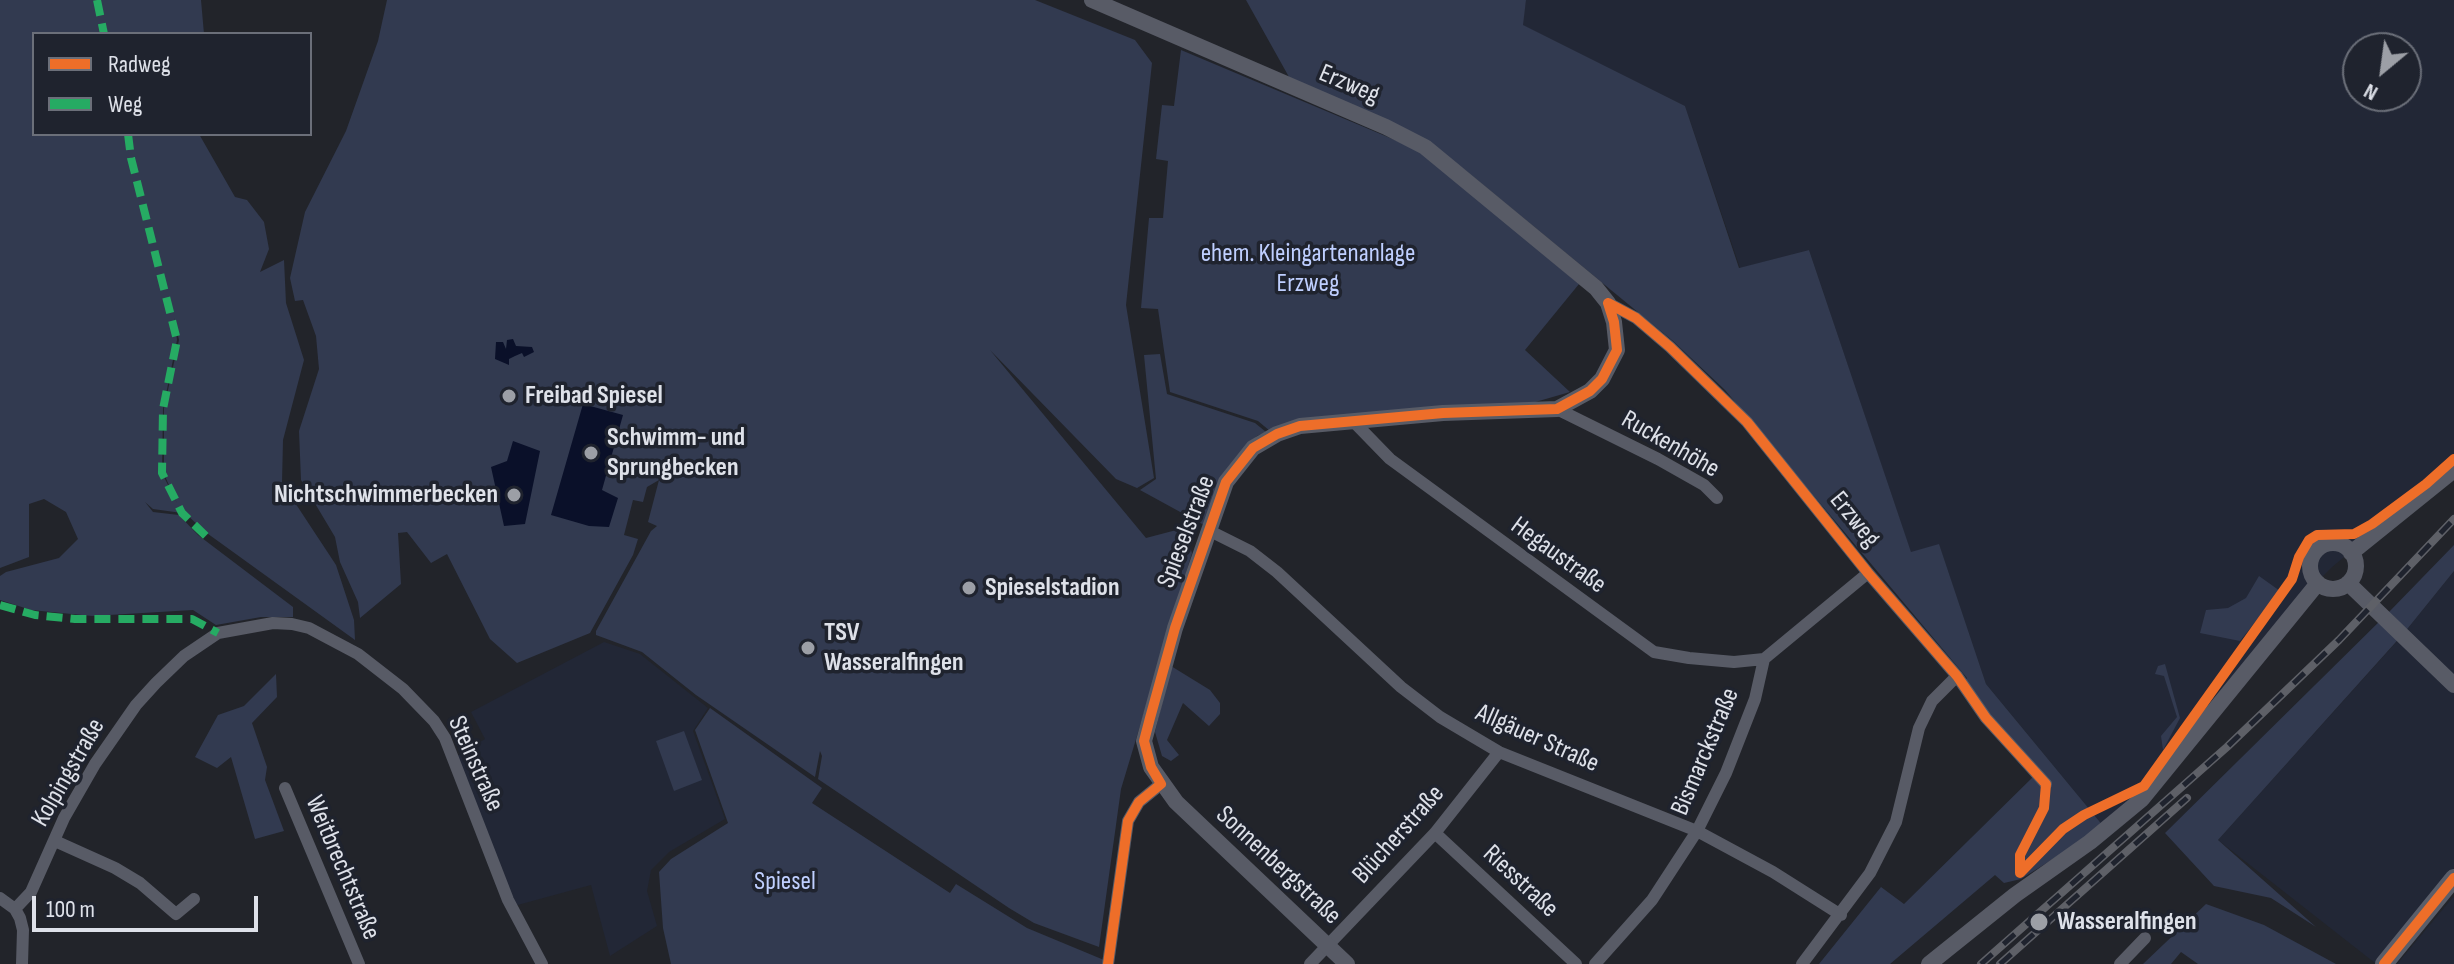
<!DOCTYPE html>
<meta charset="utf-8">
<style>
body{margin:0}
#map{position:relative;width:2454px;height:964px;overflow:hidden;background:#22242a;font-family:"Sofia Sans Condensed",sans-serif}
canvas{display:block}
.legend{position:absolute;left:32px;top:32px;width:280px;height:104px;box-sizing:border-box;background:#1f232e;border:2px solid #6b6f79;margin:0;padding:10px 14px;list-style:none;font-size:24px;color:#dee1e9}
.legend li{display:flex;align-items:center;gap:16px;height:40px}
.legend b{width:40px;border:2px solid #6b6f79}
.north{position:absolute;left:2342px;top:32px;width:80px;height:80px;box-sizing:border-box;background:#1f232e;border:2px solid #6b6f79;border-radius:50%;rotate:209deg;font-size:22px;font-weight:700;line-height:32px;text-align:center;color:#dee1e9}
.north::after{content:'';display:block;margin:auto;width:28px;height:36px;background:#9c9fa6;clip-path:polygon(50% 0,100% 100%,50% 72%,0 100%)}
.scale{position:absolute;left:32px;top:896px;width:226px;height:36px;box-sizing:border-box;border:4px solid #dee1e9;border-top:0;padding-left:10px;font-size:24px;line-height:28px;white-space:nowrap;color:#dee1e9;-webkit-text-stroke:6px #1f232e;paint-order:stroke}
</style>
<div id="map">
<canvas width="2454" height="964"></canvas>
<ul class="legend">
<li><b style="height:10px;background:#ee6e29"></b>Radweg</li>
<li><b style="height:10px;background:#26ab63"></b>Weg</li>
</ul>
<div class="north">N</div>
<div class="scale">100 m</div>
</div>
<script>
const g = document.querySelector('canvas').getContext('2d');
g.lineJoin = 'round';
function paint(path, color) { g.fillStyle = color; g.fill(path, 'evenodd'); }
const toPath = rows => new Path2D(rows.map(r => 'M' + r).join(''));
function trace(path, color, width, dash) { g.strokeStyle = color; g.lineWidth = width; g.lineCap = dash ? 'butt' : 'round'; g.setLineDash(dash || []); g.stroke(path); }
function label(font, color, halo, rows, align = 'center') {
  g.font = font + ' "Sofia Sans Condensed",sans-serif'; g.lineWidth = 7; g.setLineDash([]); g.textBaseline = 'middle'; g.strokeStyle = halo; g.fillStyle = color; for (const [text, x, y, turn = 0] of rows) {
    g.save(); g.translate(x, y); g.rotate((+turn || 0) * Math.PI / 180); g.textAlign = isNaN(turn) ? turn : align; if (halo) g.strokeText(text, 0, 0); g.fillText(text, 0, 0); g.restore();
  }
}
paint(toPath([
 [1526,0,2454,0,2454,468,2332,567,2296,603,2141,797,2104,827,1986,684,1939,545,1911,553,1809,250,1740,268,1685,106,1522,25],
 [2358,48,2406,48,2406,96,2358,96],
 [2454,571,2454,682,2404,633],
 [2400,638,2454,692,2454,868,2375,963,2218,840],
 [604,642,640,654,708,708,693,731,725,819,669,852,651,870,647,891,657,926,610,956,591,885,514,906,457,756,485,739,471,712],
 [2454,896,2454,964,2397,964]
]), '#222736');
paint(toPath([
 [0,0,201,0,204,34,34,34,34,134,199,134,235,197,247,200,264,222,269,249,260,272,284,260,286,303,304,360,283,440,282,483,336,565,354,620,355,640,204,531,181,509,182,513,153,509,145,502,153,512,179,515,198,535,293,607,293,617,261,617,216,625,193,610,92,616,31,610,0,600,0,576,6,572,59,558,78,539,66,512,44,499,29,504,29,557,0,568],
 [174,318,179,340,164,408,164,474,177,503,162,473,163,409,177,340],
 [387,0,1035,0,1135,40,1152,63,1126,305,1154,478,1137,488,1116,479,990,350,1146,538,1184,528,1192,553,1121,789,1099,947,1034,923,1009,908,818,779,822,756,820,751,815,777,696,695,642,652,596,635,596,631,651,531,657,526,648,522,659,480,647,487,643,502,633,500,624,535,638,539,633,555,590,633,517,663,490,639,447,554,431,563,407,532,398,533,401,584,360,618,358,602,340,562,335,537,301,480,299,431,319,369,316,336,303,300,295,301,290,278,305,212,346,131,378,41],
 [1246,0,1526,0,1523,25,1685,106,1739,268,1809,250,1911,552,1939,544,1986,684,2104,827,2021,879,2004,883,1995,875,1890,964,1819,964,1881,887,1904,904,2037,773,1962,687,1967,678,1725,390,1673,341,1465,170,1428,144,1289,77],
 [1181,50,1421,151,1579,284,1525,350,1570,392,1518,407,1270,431,1258,421,1170,392,1158,309,1141,308,1149,218,1163,218,1168,161,1156,159,1162,105,1174,106],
 [1160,354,1167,394,1255,423,1266,432,1257,436,1222,479,1204,525,1140,490,1156,479,1144,355],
 [2454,545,2454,571,2404,633,2218,840,2316,927,2271,898,2214,886,2165,833,2389,612],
 [2259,576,2280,591,2240,641,2200,633,2206,610,2228,608,2246,598],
 [2165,664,2180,718,2163,750,2161,736,2177,717,2164,676,2155,674,2158,666],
 [1171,666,1210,690,1220,703,1220,714,1209,726,1183,703,1167,740,1179,755,1171,761,1162,756,1155,732],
 [276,674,277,697,252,723,267,767,265,780,284,831,255,839,231,757,217,768,195,757,218,715,244,706],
 [710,708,822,788,812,803,950,893,956,884,1027,928,1104,960,1103,964,671,964,663,928,659,872,671,859,728,823,695,730],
 [684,731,702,780,674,791,656,741],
 [2206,904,2264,925,2336,964,2198,964,2181,952,2171,964,2143,964]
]), '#323a50');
paint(toPath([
 [513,339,516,346,532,347,534,352,524,357,522,353,515,356,509,359,509,365,495,359,496,342,503,342,506,349,507,340],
 [583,404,623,415,602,490,618,498,609,527,589,526,551,515],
 [513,441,540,451,525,524,504,526,491,467,507,461]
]), '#0a1029');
trace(toPath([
 [1608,303,1636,318,1670,347,1747,422,1868,573,1957,676,1986,718,2046,784],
 [1557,409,1658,459,1704,485,1717,498],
 [1353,421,1390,459,1654,652,1689,658,1734,662,1764,659],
 [1208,530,1250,551,1277,572,1401,687,1440,717,1499,752,1697,831,1773,872,1841,915],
 [285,788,359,964],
 [1435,833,1576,964],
 [55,841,115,868,140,883,176,914,194,899],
 [0,898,15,909,20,918,23,930,22,964],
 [15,909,31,892,64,818,95,764,136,705,156,683,184,656,218,633,273,623,292,624,309,628,358,654,403,689,434,721,445,738,508,900,542,964],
 [1108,964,1128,821,1139,802,1161,784],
 [1310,964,1435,833,1499,752],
 [1595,964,1652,900,1697,831,1726,773,1755,699,1764,659,1868,573],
 [1802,964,1870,873,1896,822,1919,728,1932,701,1957,676],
 [2120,964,2145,938]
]), '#585b66', 12);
trace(toPath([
 [1092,0,1386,127,1425,147,1596,288,1608,303,1614,322,1617,350,1602,379,1590,391,1557,409,1443,413,1300,426,1277,434,1253,448,1226,482,1175,628,1144,741,1151,767,1176,802,1347,964],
 '2310 566a23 23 0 1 1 46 0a23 23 0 1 1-46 0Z',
 [2351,553,2454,470],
 [2348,583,2454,685],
 [1929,964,2015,895,2090,842,2142,799,2318,583]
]), '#585b66', 16);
trace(toPath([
 [2384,964,2454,878]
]), '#5a5e6a', 18);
const rail = toPath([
 [1981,964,2227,747,2339,640,2454,519],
 [2000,964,2187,798]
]);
trace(rail, '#5e6067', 8);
trace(rail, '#1f232e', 5, [15]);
trace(toPath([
 [97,0,104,34],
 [128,134,131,158,177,340,163,409,162,473,182,513,207,537],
 [0,605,35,615,75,619,192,619,218,633]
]), '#26ab63', 8, [16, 8]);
trace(toPath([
 [1608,303,1636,318,1670,347,1747,422,1868,573,1957,676,1986,718,2046,784,2044,808,2020,855,2020,873],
 [2020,873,2063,829,2084,815,2144,786,2292,579,2299,557,2309,540,2317,535,2354,534,2372,524,2426,484,2454,459],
 [1108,964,1128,821,1139,802,1161,784,1151,767,1144,741,1150,718,1175,628,1226,482,1253,448,1277,434,1300,426,1443,413,1557,409,1590,391,1602,379,1617,350,1614,322,1608,303],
 [2384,964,2454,878]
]), '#ee6e29', 10);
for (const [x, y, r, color] of [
 [509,396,8,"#9c9fa6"],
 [591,453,8,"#9c9fa6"],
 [514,495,8,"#9c9fa6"],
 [969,588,8,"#9c9fa6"],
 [808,648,8,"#9c9fa6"],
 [2039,922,10,"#9c9fa6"]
]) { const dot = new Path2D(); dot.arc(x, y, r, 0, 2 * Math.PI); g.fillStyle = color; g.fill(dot); trace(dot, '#1f232e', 3); }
label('26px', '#dee1e9', '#1f232e', [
 ["Erzweg",1349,85,23],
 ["Ruckenhöhe",1670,445,30],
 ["Erzweg",1854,520,51],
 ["Spieselstraße",1187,532,-69],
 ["Hegaustraße",1558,556,36],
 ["Allgäuer Straße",1537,739,24],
 ["Bismarckstraße",1706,752,-67],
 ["Steinstraße",475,764,66],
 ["Kolpingstraße",69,773,-60],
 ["Blücherstraße",1399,835,-48],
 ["Sonnenbergstraße",1278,866,43],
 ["Weitbrechtstraße",342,868,67],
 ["Riesstraße",1520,882,43]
]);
label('26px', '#bfcfff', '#1f232e', [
 ["ehem. Kleingartenanlage",1308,254],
 ["Erzweg",1308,284],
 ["Spiesel",785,882]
]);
label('bold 26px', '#dee1e9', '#1f232e', [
 ["Freibad Spiesel",525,396],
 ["Schwimm- und",607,438],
 ["Sprungbecken",607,468],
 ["Nichtschwimmerbecken",498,495,"right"],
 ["Spieselstadion",985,588],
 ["TSV",824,633],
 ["Wasseralfingen",824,663],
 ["Wasseralfingen",2057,922]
], 'left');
</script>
